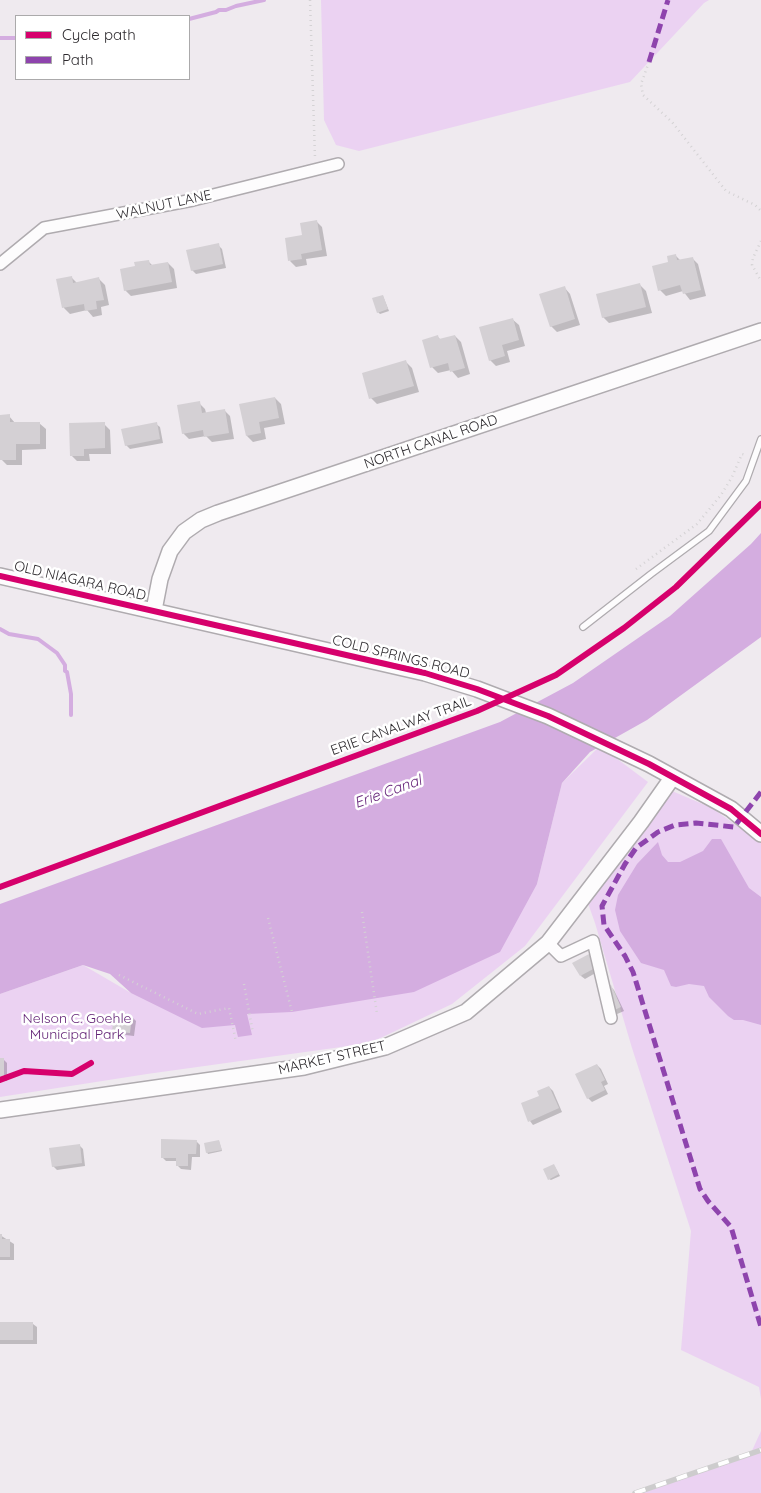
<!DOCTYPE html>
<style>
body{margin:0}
#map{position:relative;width:761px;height:1493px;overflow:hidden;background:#efeaef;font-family:Quicksand,sans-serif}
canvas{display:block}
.legend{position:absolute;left:15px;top:15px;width:175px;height:65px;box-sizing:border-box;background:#fff;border:1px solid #abaaab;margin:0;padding:6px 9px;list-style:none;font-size:15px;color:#2d2a2e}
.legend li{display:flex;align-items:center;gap:10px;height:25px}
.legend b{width:25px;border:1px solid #abaaab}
</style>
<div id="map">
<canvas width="761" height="1493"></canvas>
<ul class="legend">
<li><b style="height:6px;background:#d6006c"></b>Cycle path</li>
<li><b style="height:6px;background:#8e44ad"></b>Path</li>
</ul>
</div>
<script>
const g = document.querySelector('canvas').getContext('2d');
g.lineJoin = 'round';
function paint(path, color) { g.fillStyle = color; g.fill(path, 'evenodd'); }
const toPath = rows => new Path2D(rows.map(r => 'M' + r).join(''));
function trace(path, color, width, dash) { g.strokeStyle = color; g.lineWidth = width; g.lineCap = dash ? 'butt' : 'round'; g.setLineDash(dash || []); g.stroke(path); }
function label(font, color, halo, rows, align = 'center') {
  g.font = font + ' Quicksand,sans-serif'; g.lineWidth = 5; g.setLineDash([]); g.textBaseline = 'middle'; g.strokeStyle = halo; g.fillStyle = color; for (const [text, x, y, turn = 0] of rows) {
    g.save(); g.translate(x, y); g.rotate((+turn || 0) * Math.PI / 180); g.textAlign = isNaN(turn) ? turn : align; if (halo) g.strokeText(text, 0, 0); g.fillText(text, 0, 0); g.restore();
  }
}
paint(toPath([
 [321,0,709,0,704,3,630,82,359,151,336,145,324,120],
 [600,746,648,782,525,946,452,1004,370,1043,147,1074,0,1097,0,994,83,965,131,993,537,884,562,783],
 [672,791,712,808,761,843,761,1399,759,1387,681,1350,691,1231,632,1048,595,923,585,895],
 [761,1431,761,1493,643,1493,750,1455]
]), '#ebd2f2');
paint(toPath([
 [761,533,761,637,647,720,590,752,562,783,537,884,500,952,414,992,292,1012,247,1014,252,1035,238,1037,235,1025,202,1028,131,993,110,974,83,965,0,994,0,904,500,722,573,683,670,616,751,544],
 [712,839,721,839,749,888,761,897,761,1025,743,1020,734,1020,728,1016,709,997,704,986,689,984,676,987,671,986,664,970,641,963,620,931,615,910,618,895,637,864,658,842,662,855,668,862,680,862,703,851]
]), '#d4ade0');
paint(toPath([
 [316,221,322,227,327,256,306,259,307,265,296,267,290,261,303,236],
 [218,245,222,249,226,268,196,274,192,270],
 [675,255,681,261,692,258,698,264,706,296,690,300,683,291,666,296,660,290,670,263],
 [148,261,153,266,168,263,174,269,177,288,131,296,125,290,136,267],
 [72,278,77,283,99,279,105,285,109,305,101,307,102,315,93,317,87,310,70,314,64,308,58,280],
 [640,285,646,291,652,313,609,323,603,317],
 [564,287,570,294,580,325,557,332,551,326],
 [383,296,389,311,380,314,378,312],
 [512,319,519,325,525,346,507,351,510,362,496,366,490,360],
 [455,336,461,342,470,374,458,378,451,370,438,373,432,367,438,337,441,340],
 [406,362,412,368,419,392,377,404,371,398],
 [275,398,281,404,285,424,264,428,266,439,253,442,247,436,241,405],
 [199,403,205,409,206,413,224,410,230,416,234,439,212,442,206,436,189,439,183,433],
 [9,416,15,423,39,423,46,429,46,449,22,450,22,465,7,465,1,459],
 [104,424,110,430,111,454,89,454,90,461,77,461,71,455],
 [156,424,160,427,163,443,130,449,126,445],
 [589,955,599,971,585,979,581,976],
 [610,986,614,990,624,1011,615,1015],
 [132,1017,136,1021,134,1036,117,1034,113,1030],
 [0,1059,3,1059,7,1063,7,1081,0,1081],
 [597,1065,601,1069,608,1084,604,1086,608,1094,592,1102,588,1098],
 [549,1087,553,1091,562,1112,533,1125,530,1121,540,1096],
 [196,1141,200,1145,200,1157,192,1157,191,1170,181,1169,177,1165,177,1161,166,1161,162,1157],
 [219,1141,222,1151,208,1154,207,1152],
 [79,1145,83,1149,85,1166,57,1170,53,1166],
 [555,1167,560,1176,551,1180,549,1179],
 [0,1235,14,1244,14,1260,0,1260],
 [0,1324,33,1324,37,1327,37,1344,0,1344]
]), '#0003');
trace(toPath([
 [189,19,216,12,219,10,226,10,236,6,264,0],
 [0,38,16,38],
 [0,629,9,634,38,639,57,653,65,665,65,671,67,672,71,694,71,715]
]), '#d4ade0', 4);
paint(toPath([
 [317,220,322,250,301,254,302,259,288,261,285,238,302,235,300,223],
 [219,243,223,264,191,271,186,250],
 [676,254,677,260,693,257,701,290,683,294,680,285,658,291,652,266,668,262,667,256],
 [149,260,150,265,168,262,172,282,124,291,120,269,135,266,134,262],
 [72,276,73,283,99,277,104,300,96,301,97,309,85,311,84,304,62,308,56,279],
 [640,283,646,307,602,318,596,294],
 [565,286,575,319,550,327,539,294],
 [383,295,388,309,377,313,372,298],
 [513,318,519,340,502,345,505,356,489,361,479,327],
 [438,335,439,339,455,335,465,368,450,372,448,363,430,368,422,340],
 [406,360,414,386,369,399,362,373],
 [275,397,279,418,259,422,261,433,246,436,239,404],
 [200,401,202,413,225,409,229,433,204,437,203,430,182,434,177,405],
 [10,414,10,422,40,422,40,444,16,444,16,460,0,460,0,415],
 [105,422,105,448,84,449,84,456,70,456,69,423],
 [157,422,160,439,125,446,121,429],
 [589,954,597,967,580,976,572,963],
 [611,985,621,1007,610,1012,599,990],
 [114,1014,132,1016,130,1033,112,1031],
 [0,1058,4,1058,4,1077,0,1077],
 [597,1064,605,1080,601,1082,605,1090,587,1099,575,1074],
 [549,1086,559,1108,528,1122,521,1103,539,1096,537,1091],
 [161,1139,197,1140,196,1154,188,1154,188,1166,176,1166,176,1158,161,1158],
 [219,1140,222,1150,206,1153,204,1143],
 [80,1144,82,1163,52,1167,49,1148],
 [554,1164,559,1174,548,1180,543,1169],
 [0,1234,2,1234,2,1239,10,1239,10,1257,0,1257],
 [0,1322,33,1322,33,1340,0,1340]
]), '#d4d0d4');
const service = toPath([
 [583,627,651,574,709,531,746,481,761,439]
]);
const minor = toPath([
 [0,264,44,228,193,200,338,164],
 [548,943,561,956,593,941,611,1018]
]);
const tertiary = toPath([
 [0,576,425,673,477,689,548,716,649,764,731,809,761,834],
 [154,610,160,579,170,551,184,532,201,520,218,513,761,331],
 [0,1110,304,1067,385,1047,466,1012,548,943,641,822,672,778]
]);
trace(service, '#afabaf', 8);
trace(minor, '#afabaf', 14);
trace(tertiary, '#afabaf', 18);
trace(toPath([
 [310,0,315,158],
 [649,62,641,84,643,95,672,122,726,191,755,205,761,211],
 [761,241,753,258,752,265,761,281],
 [636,569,697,524,721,495,732,477,742,454,746,455],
 [362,912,377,1014],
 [268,918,292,1012],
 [119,975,198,1014,229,1008,236,1042],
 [244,984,253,1033]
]), '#d4d2d4', 2.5, [1, 4]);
trace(service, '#fdfcfd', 5.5);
trace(minor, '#fdfcfd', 11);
trace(tertiary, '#fdfcfd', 15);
const rail = toPath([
 [635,1493,761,1450]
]);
trace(rail, '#cdcccd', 5.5);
trace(rail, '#fff', 4, [11]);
trace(toPath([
 [649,62,668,0],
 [761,792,734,827,696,823,675,825,658,832,636,848,625,864,602,906,604,925,625,956,633,972,700,1189,708,1201,731,1227,761,1327]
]), '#8e44ad', 5, [10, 5]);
trace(toPath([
 [0,576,425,673,477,689,548,716,649,764,731,809,761,834],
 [0,887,477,711,556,675,624,628,676,587,761,504],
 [0,1080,24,1071,72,1074,91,1063]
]), '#d6006c', 6);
label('14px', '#2d2a2e', '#fff', [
 ["WALNUT LANE",164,205,-12],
 ["NORTH CANAL ROAD",431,442,-19],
 ["OLD NIAGARA ROAD",80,581,13],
 ["COLD SPRINGS ROAD",401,657,14],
 ["ERIE CANALWAY TRAIL",401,726,-20],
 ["MARKET STREET",332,1058,-13]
]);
label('14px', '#632376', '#fff', [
 ["Nelson C. Goehle",77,1019],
 ["Municipal Park",77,1035]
]);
label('italic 15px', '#69297c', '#fff', [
 ["Erie Canal",388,792,-20]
]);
</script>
